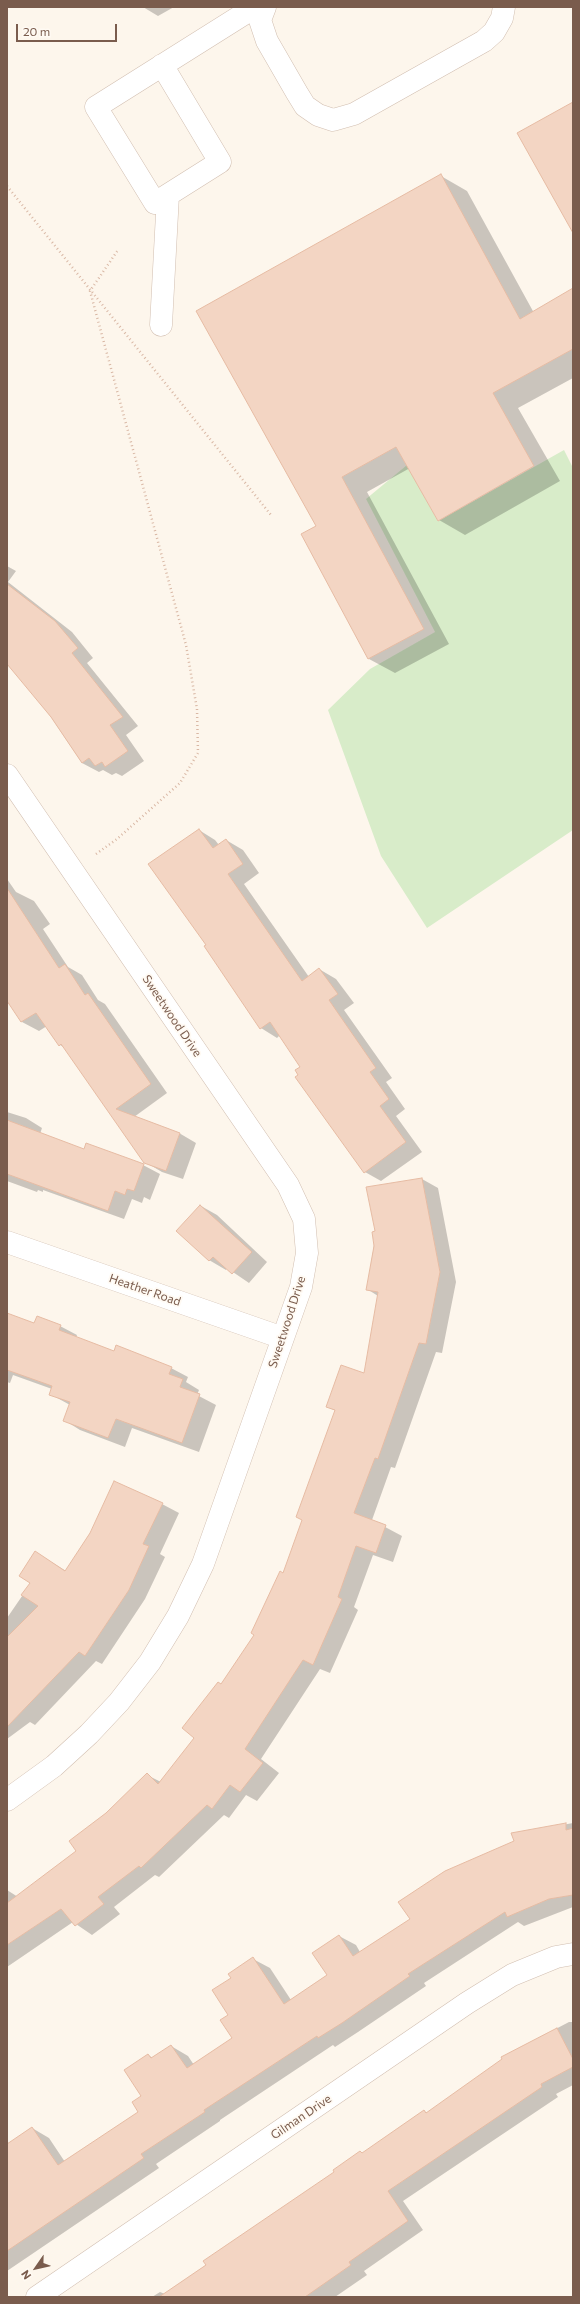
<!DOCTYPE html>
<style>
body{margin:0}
#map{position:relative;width:580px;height:2304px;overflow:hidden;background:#fdf6ec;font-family:Commissioner,sans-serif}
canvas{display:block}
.frame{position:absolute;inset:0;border:8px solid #7a5c4d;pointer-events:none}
.north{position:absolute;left:16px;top:2248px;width:40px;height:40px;-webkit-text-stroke:3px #fffaf3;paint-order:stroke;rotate:236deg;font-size:11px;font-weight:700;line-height:16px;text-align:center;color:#7a5c4d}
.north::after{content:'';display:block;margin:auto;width:14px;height:18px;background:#7a5c4d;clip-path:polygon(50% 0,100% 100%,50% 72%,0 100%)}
.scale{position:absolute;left:16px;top:24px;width:101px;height:18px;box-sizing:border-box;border:2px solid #7a5c4d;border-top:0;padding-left:5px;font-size:12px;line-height:14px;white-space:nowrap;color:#7a5c4d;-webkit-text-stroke:3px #fffaf3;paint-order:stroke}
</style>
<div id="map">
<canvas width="580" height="2304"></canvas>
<div class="frame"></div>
<div class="north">N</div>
<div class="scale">20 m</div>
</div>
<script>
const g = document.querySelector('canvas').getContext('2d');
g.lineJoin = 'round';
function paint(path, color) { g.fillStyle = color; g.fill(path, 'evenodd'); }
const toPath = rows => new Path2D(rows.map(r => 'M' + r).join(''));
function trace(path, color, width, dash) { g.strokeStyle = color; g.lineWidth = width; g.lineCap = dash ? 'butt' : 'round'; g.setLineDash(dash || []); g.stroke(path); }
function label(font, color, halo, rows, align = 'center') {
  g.font = font + ' Commissioner,sans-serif'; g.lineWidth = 3.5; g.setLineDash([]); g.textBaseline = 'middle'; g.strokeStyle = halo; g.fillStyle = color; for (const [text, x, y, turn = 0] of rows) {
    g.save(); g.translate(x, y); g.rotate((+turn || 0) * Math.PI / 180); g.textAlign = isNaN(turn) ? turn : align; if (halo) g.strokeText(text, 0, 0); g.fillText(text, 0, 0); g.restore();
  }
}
paint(toPath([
 [564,450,573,468,573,830,427,928,381,856,328,710,370,669,435,632,366,499,407,465,438,521]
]), '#d8ecc9');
paint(toPath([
 [143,7,174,7,158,16],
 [441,176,467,191,534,313,573,289,573,378,518,408,560,481,465,535,439,520,410,468,367,492,449,644,395,673,369,659,302,535,317,526],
 [7,566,16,571,8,582,72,632,93,658,87,663,138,726,126,735,144,761,122,776,116,773,112,775,103,770,99,772,82,763,51,717,7,660],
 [199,830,215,840,219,845,226,840,243,850,259,873,244,884,309,977,319,969,336,979,354,1003,344,1010,392,1078,386,1082,405,1109,396,1116,422,1152,381,1181,365,1172,300,1075,302,1067,280,1035,277,1038,261,1028,207,945],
 [7,879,16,892,34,901,50,924,43,929,68,967,82,975,98,1000,105,1004,167,1093,134,1117,179,1133,196,1143,183,1179,162,1172,145,1162,65,1048,60,1045,47,1026,39,1031,22,1022,7,999],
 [7,1112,26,1118,42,1128,40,1134,84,1150,143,1165,160,1174,150,1200,144,1197,142,1203,132,1199,124,1219,43,1190,43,1192,38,1190,37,1192,7,1181],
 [422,1179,438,1188,456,1282,442,1353,436,1352,395,1468,391,1467,372,1520,402,1536,393,1562,373,1555,354,1607,358,1610,330,1673,320,1669,261,1759,279,1773,257,1801,246,1795,229,1818,224,1815,159,1877,155,1875,114,1907,120,1914,92,1935,73,1922,7,1967,7,1890,18,1897,77,1851,107,1814,147,1775,161,1782,196,1737,221,1685,256,1635,284,1574,303,1520,336,1411,327,1407,365,1375,378,1296,367,1289,376,1232],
 [201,1206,217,1215,267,1262,249,1283,227,1268,226,1270,209,1260],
 [7,1314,34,1324,60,1326,77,1335,76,1338,114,1353,171,1368,188,1377,186,1382,199,1390,197,1395,216,1405,199,1452,132,1428,125,1447,80,1430,64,1420,70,1405,50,1394,52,1389,13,1375,10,1383,7,1382],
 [162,1504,179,1513,160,1554,165,1557,145,1599,102,1664,96,1661,35,1725,30,1722,7,1739,7,1618,31,1583,35,1552,66,1571],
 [573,1823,573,1907,524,1926,518,1922,424,1983,426,1986,358,2032,335,2047,333,2045,220,2120,220,2121,156,2164,159,2168,7,2271,7,2145,32,2128,49,2138,65,2162,140,2112,148,2055,153,2058,171,2046,188,2056,194,2065,234,2038,229,2016,232,1979,253,1959,270,1968,291,2000,328,1975,339,1936,356,1945,360,1952,411,1919,516,1842,513,1834],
 [569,2022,573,2022,573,2085,556,2094,558,2097,403,2201,423,2230,364,2271,367,2275,335,2297,152,2297,160,2292,165,2294,424,2111,427,2113,504,2060,502,2057]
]), '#0003');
const building = toPath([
 [573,102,573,233,517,133,573,102],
 [441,174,520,319,573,288,573,349,493,393,534,466,438,521,396,447,342,477,424,629,368,659,301,534,316,526,196,311,441,174],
 [7,584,55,621,78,648,72,653,123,717,110,725,128,751,105,767,102,762,95,766,89,758,82,763,51,717,7,664,7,584],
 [199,829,213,848,226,839,243,864,228,874,302,981,319,968,338,994,329,1000,376,1068,370,1072,389,1099,380,1106,406,1142,364,1173,295,1077,298,1075,295,1070,300,1067,270,1022,260,1029,204,946,206,945,148,864,199,829],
 [7,888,59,968,65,964,85,995,88,993,151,1084,116,1109,180,1133,166,1171,144,1163,61,1044,59,1046,36,1013,21,1022,7,1001,7,888],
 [7,1120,84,1149,86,1143,144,1164,134,1191,127,1189,125,1195,115,1191,108,1211,7,1174,7,1120],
 [422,1178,440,1272,426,1344,419,1343,378,1459,375,1458,354,1513,386,1525,376,1553,356,1546,338,1597,342,1599,313,1665,303,1660,245,1749,263,1763,240,1792,230,1785,212,1809,207,1805,141,1868,139,1866,98,1897,104,1904,75,1926,61,1909,7,1945,7,1903,76,1851,69,1841,106,1813,147,1773,158,1784,194,1738,182,1728,218,1682,221,1684,254,1635,251,1633,280,1571,283,1573,302,1520,296,1517,335,1410,326,1407,341,1365,364,1373,378,1292,366,1290,374,1246,372,1232,375,1231,366,1187,422,1178],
 [200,1205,252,1252,232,1274,213,1257,209,1261,176,1231,200,1205],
 [7,1313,34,1323,37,1316,61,1325,59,1330,114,1351,116,1345,172,1367,169,1374,183,1379,180,1387,200,1394,182,1443,116,1419,108,1438,63,1421,70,1402,49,1395,52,1386,7,1370,7,1313],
 [114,1481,163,1503,143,1544,149,1546,129,1590,85,1656,79,1652,7,1727,7,1637,38,1606,21,1595,30,1583,19,1576,35,1551,65,1571,90,1533,114,1481],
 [566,1823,566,1830,573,1828,573,1895,549,1899,507,1917,505,1912,408,1974,410,1976,342,2023,318,2038,317,2036,204,2110,205,2112,141,2154,144,2158,7,2251,7,2144,32,2127,58,2165,138,2112,132,2102,141,2096,124,2070,148,2054,151,2058,171,2045,187,2068,232,2038,220,2020,228,2015,212,1990,231,1978,228,1974,253,1957,284,2004,327,1975,312,1953,339,1935,353,1956,410,1919,398,1902,445,1871,514,1841,511,1833,566,1823],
 [557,2028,573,2059,573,2067,541,2084,542,2087,388,2191,408,2221,349,2262,351,2265,305,2297,159,2297,206,2265,203,2261,334,2172,333,2170,360,2151,362,2153,424,2110,426,2113,502,2059,501,2057,557,2028]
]);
paint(building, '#f3d5c3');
trace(building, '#e6bba3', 1);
const minor = toPath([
 [265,7,260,20,267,41,297,93,305,106,318,115,333,120,354,114,484,41,494,32,502,18,504,7],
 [162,65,220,162,155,203,96,107,255,7],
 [161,325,168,195],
 [7,775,288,1185,304,1219,307,1253,301,1287,203,1564,178,1616,150,1662,119,1702,89,1734,54,1766,7,1800],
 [7,1242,283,1338],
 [37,2297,467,2003,512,1975,556,1957,573,1954]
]);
trace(minor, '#d1beb0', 23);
trace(toPath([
 [7,186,271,515],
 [96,854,117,839,180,783,198,753,197,709,186,645,90,291,118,250]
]), '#d9b8a5', 2.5, [1, 3]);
trace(minor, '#fff', 22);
label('12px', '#7a5c4d', '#fffaf3', [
 ["Sweetwood Drive",172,1016,56],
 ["Heather Road",145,1290,19],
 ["Sweetwood Drive",287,1322,-72],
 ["Gilman Drive",301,2117,-34]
]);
</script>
